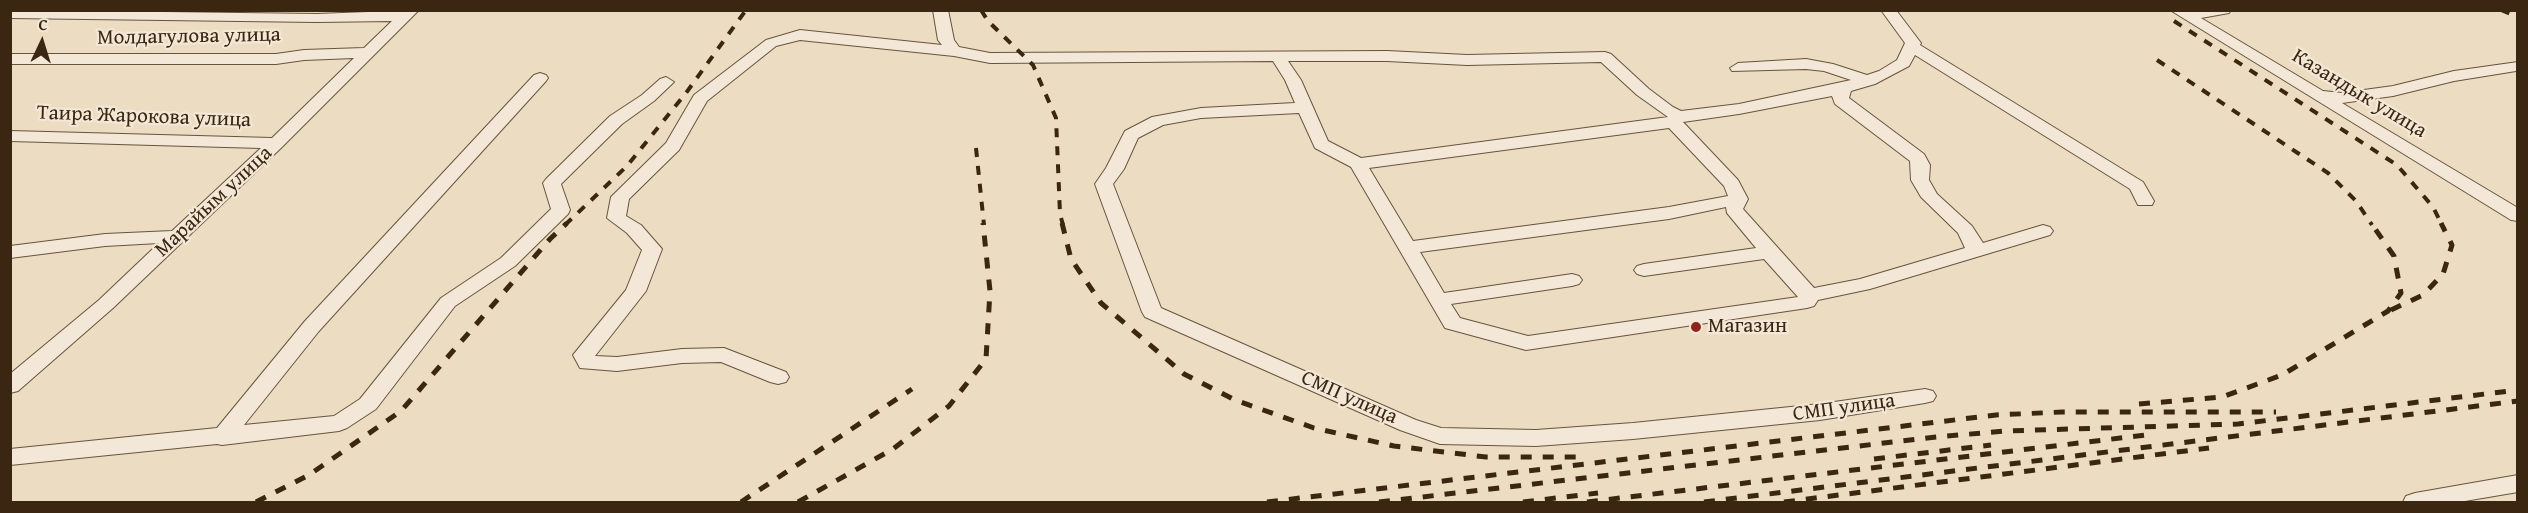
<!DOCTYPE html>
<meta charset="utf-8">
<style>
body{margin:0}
#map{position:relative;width:2528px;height:513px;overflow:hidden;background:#ecdcc1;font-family:"Gentium Book Plus",serif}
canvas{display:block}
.frame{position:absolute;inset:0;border:12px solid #3b2711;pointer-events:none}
.north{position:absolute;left:12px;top:12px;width:60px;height:60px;-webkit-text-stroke:4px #f3e8d7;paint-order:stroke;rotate:4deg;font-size:16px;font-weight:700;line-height:24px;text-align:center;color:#3b2711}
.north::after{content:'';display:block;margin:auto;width:21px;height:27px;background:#3b2711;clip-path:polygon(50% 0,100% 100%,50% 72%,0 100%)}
</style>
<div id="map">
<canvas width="2528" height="513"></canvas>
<div class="frame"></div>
<div class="north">С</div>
</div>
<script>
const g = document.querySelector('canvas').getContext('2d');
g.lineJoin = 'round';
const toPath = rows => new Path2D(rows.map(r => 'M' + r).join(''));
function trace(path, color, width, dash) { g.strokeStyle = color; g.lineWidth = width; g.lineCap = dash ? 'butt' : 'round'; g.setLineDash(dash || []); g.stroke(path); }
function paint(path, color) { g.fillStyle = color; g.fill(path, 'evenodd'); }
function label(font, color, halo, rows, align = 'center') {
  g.font = font + ' "Gentium Book Plus",serif'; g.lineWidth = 4.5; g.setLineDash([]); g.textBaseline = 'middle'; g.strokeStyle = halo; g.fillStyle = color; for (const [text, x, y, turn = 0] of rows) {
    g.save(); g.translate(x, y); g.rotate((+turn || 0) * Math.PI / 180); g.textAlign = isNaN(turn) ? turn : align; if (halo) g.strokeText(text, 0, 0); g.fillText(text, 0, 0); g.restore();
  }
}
const minor = toPath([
 [10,10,317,14,419,10,282,147,113,308,18,391,10,393,10,374,99,300,159,243,105,246,10,258,10,246,105,234,172,231,261,148,10,141,10,131,272,138,354,58,304,60,276,64,10,64,10,54,276,54,304,50,364,48,392,21,317,22,10,18,10,10],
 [933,10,948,10,954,40,959,47,990,53,1387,51,1467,55,1605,52,1611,54,1649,89,1673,107,1681,111,1739,104,1851,80,1824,71,1806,69,1732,71,1730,68,1738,63,1806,59,1833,64,1867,75,1879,71,1897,60,1905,43,1881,10,1896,10,1921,43,1920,45,2143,182,2154,201,2152,205,2138,205,2130,189,1915,55,1909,66,1875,84,1851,91,1849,98,1924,154,1930,165,1929,180,1937,194,1972,226,1983,243,2043,225,2050,227,2053,231,2050,235,1870,289,1818,300,1814,306,1807,308,1526,350,1445,328,1351,167,1315,148,1299,113,1201,118,1163,125,1138,138,1124,169,1113,184,1161,308,1416,420,1441,428,1536,430,1633,423,1820,404,1925,389,1933,391,1936,396,1933,401,1925,403,1820,420,1633,439,1536,446,1440,444,1400,430,1145,317,1142,312,1095,184,1106,168,1125,131,1152,117,1201,108,1295,103,1285,80,1273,61,990,63,954,56,800,40,776,46,707,101,679,150,629,199,626,216,641,225,662,249,646,291,595,356,617,357,682,349,724,348,786,372,789,377,786,382,778,384,770,382,721,362,682,363,617,371,580,368,573,355,626,290,642,250,627,233,607,218,611,197,666,143,694,95,766,40,800,30,942,45,938,40,933,10],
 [1288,61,1387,61,1467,65,1601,62,1637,95,1668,117,1361,158,1328,141,1301,80,1288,61],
 [1832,96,1835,104,1910,161,1911,180,1921,197,1958,233,1965,248,1860,279,1814,288,1743,209,1748,199,1738,180,1683,122,1739,114,1832,96],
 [1669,128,1724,186,1728,196,1669,207,1413,241,1369,168,1669,128],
 [1726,207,1727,213,1756,248,1644,264,1637,266,1634,270,1637,274,1644,276,1764,259,1798,297,1528,336,1460,318,1451,304,1572,286,1579,284,1582,280,1579,276,1572,274,1444,293,1420,252,1669,219,1726,207],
 [2170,10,2231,10,2229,13,2201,18,2323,91,2342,93,2393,86,2454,71,2518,62,2516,71,2454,81,2393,96,2342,103,2518,208,2518,221,2511,220,2170,10],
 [540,73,546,75,548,78,546,81,319,331,244,425,334,416,360,399,441,298,501,258,551,209,543,183,546,179,610,116,642,95,660,79,666,77,674,82,654,101,622,124,561,184,570,210,568,214,515,266,455,306,376,409,347,428,339,431,222,445,217,444,10,465,10,449,217,428,305,321,534,75,540,73],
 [2518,475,2518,492,2459,502,2403,502,2406,496,2415,493,2518,475]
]);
trace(minor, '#67543d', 2);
paint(minor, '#f3e8d7');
trace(toPath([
 [981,10,988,21,1033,65,1056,118,1060,214,1063,225],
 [2501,10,2518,17],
 [2174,21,2397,165,2433,207,2442,225],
 [2157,60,2328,173,2356,201,2372,225],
 [976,148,984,225],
 [565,225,627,166,686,93,746,10]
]), '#3b2711', 4, [9, 9]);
trace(toPath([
 [1062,223,1071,259,1101,303,1184,374,1235,400,1314,428,1394,446,1486,457,1586,457],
 [2391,310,2423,295,2443,274,2452,245,2441,223],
 [2139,404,2222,397,2282,375,2388,311,2401,293,2394,256,2371,223],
 [1874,459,1991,445],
 [256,502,309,475,401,411,550,239,567,223],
 [741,502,912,389],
 [798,502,893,449,949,406,986,359,990,291,983,223],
 [1267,502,1996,415,2062,412,2276,412],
 [1379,502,1936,437,2005,431,2238,424,2518,390],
 [1523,502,1598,493],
 [1587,502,2154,434],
 [1704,502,2518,401],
 [1784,502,2209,448]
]), '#3b2711', 5, [11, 11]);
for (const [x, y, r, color] of [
 [1696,327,6,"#8f2418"]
]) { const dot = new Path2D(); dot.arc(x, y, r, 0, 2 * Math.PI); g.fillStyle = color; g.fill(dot); trace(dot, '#f3e8d7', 2); }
label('21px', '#3b2711', '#f3e8d7', [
 ["Молдагулова улица",189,37,-1],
 ["Казандык улица",2359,94,31],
 ["Таира Жарокова улица",144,117,2],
 ["Марайым улица",214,202,-43],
 ["СМП улица",1349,398,24],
 ["СМП улица",1844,408,-8]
]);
label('21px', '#3b2711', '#f3e8d7', [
 ["Магазин",1708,327]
], 'left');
</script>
